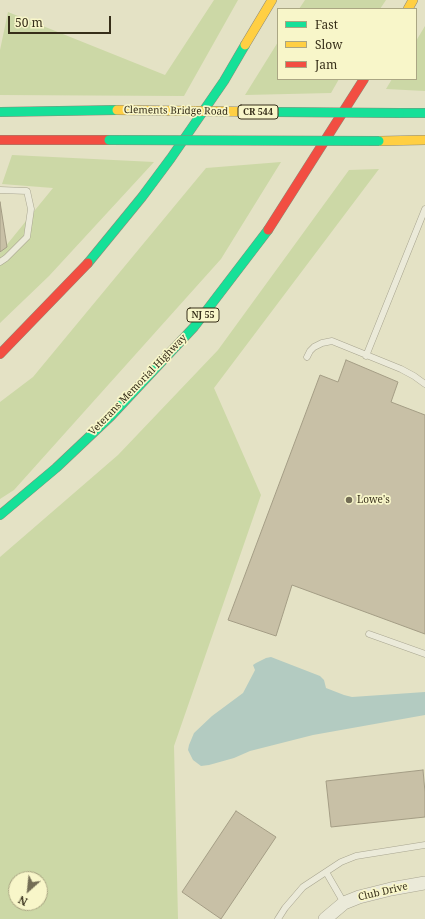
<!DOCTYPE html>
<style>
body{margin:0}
#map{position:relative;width:425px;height:919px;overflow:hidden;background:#e4e2c5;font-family:"Noto Serif",serif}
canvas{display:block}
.legend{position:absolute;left:277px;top:8px;width:140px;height:72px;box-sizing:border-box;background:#f8f6c9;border:1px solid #aaa683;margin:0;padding:5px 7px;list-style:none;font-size:12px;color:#362e19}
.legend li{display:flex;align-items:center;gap:8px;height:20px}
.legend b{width:20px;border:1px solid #aaa683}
.north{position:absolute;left:8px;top:871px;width:40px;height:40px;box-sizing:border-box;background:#f8f6c9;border:1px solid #aaa683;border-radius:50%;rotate:207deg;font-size:11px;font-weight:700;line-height:16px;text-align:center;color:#362e19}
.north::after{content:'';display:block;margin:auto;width:14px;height:18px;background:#736d55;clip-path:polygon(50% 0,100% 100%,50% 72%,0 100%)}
.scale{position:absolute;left:8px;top:16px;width:103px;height:18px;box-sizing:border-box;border:2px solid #362e19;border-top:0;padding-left:5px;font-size:12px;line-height:14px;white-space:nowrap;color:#362e19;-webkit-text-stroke:3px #f8f6c9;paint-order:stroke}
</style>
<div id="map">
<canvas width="425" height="919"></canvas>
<ul class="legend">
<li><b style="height:5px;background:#16e098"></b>Fast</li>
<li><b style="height:5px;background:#ffcf43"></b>Slow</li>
<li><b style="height:5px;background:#f24e42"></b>Jam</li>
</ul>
<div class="north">N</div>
<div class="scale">50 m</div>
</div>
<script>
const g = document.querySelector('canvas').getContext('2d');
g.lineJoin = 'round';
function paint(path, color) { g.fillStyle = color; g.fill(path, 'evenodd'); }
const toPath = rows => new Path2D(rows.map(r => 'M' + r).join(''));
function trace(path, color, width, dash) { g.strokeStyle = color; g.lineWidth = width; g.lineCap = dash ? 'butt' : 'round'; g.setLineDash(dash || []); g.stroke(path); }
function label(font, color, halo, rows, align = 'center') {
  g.font = font + ' "Noto Serif",serif'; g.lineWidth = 3.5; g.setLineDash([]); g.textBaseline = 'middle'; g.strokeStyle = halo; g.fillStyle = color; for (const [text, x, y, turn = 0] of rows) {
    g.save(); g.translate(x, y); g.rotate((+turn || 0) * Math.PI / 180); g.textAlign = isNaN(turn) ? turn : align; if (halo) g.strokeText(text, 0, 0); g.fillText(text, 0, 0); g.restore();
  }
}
paint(toPath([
 [214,0,238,0,184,96,0,95,0,50,8,12,165,75],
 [305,0,386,0,380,9,299,9],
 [425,26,425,91,386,89,392,79,416,79,416,41],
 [278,42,278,79,339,79,331,93,245,95],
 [12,155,154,162,49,276,0,323,0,253,53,188,2,184],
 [281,162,221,259,14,490,0,499,0,402,33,377,206,168],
 [379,169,214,388,261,495,174,746,178,919,0,919,0,557,118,455,218,350,349,170],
 [16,879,40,879,40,903,16,903]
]), '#ccd8a6');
paint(toPath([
 [271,657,320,676,324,680,326,688,344,695,352,697,425,692,425,715,313,735,250,751,234,758,209,765,201,766,193,760,188,750,189,745,194,733,212,716,243,693,253,674,255,670,253,665,256,663,266,658]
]), '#b3cbc1');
const building = toPath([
 [0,202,7,247,0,252,0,202],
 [346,360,398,382,391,402,425,415,425,634,292,585,276,636,228,620,320,375,338,382,346,360],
 [423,770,425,792,425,817,331,827,326,781,423,770],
 [236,811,276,837,221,919,182,892,236,811]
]);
paint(building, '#c8c0a6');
trace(building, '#a49d85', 1);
const lane = toPath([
 [0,190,27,191,31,209,27,237,6,258,0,262],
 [366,356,425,209],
 [307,357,310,351,314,347,322,343,332,341,401,369,414,376,425,384],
 [369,634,425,654],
 [326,872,344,903],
 [278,919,285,908,303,887,341,862,356,856,425,845]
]);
const street = toPath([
 [325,919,344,903,359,897,391,889,425,883]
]);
const fast = toPath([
 [0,112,117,110],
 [399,113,425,113],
 [88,263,142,197,171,158,224,81,245,45],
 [0,515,56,468,111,416,194,327,268,230]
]);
const slow = toPath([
 [408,9,413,0],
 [245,45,272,0],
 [379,141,425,140]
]);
const jam = toPath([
 [0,140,109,140],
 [268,230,364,79],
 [0,354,88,263]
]);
trace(lane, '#a8a590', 7);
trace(street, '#a8a590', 14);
trace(fast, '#8d8a77', 10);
trace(slow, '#8d8a77', 10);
trace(jam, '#8d8a77', 10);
trace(lane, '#ebead9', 6);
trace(street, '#ebead9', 13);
trace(fast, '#16e098', 9);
trace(slow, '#ffcf43', 9);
trace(jam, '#f24e42', 9);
const fastBridge = toPath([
 [274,112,399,113],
 [109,140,379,141]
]);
const slowBridge = toPath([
 [117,110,274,112]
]);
trace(fastBridge, '#8d8a77', 10, []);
trace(slowBridge, '#8d8a77', 10, []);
trace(fastBridge, '#16e098', 9);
trace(slowBridge, '#ffcf43', 9);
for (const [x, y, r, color] of [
 [349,500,4,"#736d55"]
]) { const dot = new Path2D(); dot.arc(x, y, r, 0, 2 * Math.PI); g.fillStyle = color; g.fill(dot); trace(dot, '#f8f6c9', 1.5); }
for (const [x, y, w] of [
 [258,112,40],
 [203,315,32]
]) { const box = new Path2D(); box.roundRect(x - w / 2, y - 7, w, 14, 3); g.fillStyle = '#f8f6c9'; g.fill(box); trace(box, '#362e19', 1); }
label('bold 9px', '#362e19', null, [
 ["CR 544",258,112],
 ["NJ 55",203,315]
]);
label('10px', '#362e19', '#f8f6c9', [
 ["Clements Bridge Road",176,111,1],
 ["Veterans Memorial Highway",138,385,-46],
 ["Club Drive",383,892,-13]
]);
label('10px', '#362e19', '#f8f6c9', [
 ["Lowe's",357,500]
], 'left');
</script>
